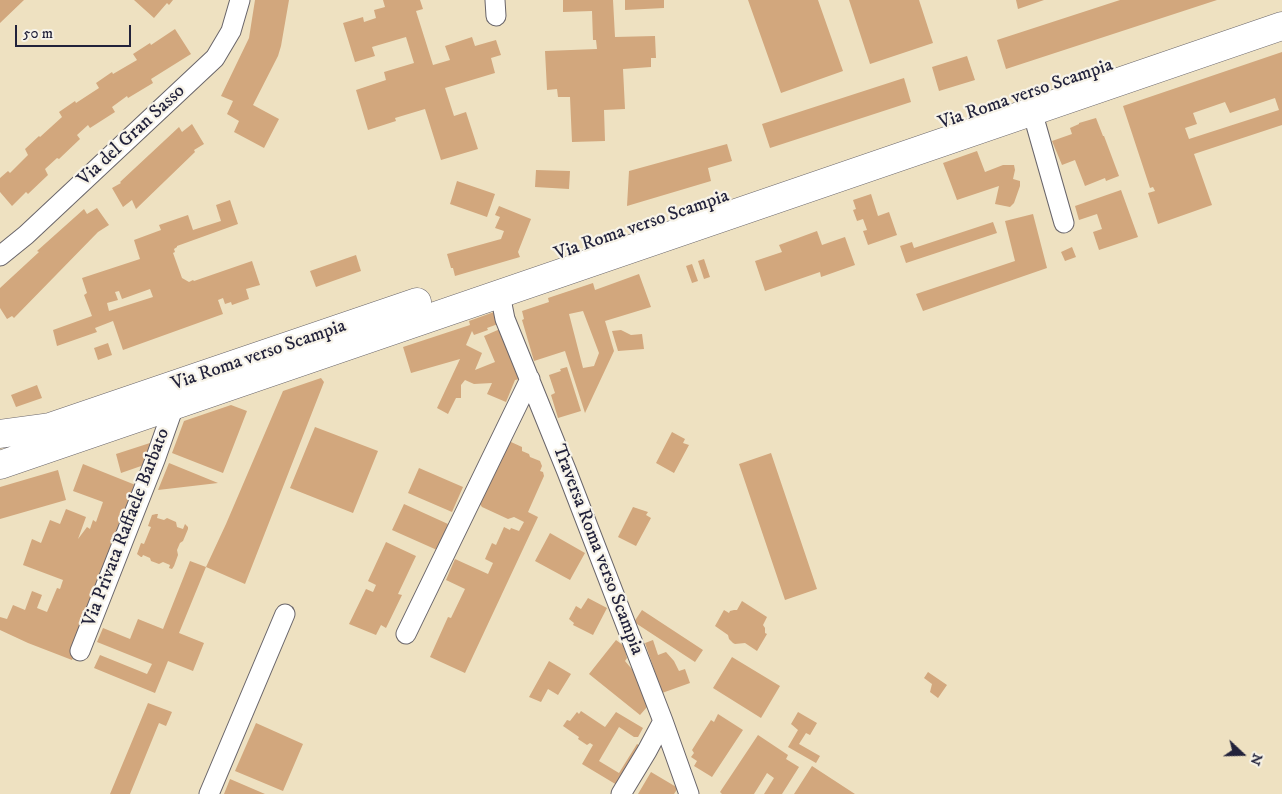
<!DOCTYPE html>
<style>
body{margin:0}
#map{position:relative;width:1282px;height:794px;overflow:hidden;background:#eee1c1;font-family:"IM FELL DW Pica",serif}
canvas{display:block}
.north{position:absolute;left:1217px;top:729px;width:50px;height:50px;-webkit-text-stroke:4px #f7f3e8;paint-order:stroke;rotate:111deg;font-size:14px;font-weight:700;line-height:20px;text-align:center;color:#22223b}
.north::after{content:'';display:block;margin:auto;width:18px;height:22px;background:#22223b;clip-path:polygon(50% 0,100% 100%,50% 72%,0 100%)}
.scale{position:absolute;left:15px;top:25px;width:116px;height:22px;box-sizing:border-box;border:2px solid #22223b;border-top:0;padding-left:6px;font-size:15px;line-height:18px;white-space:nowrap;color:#22223b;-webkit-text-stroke:4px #f7f3e8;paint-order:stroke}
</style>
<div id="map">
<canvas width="1282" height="794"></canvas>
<div class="north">N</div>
<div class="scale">50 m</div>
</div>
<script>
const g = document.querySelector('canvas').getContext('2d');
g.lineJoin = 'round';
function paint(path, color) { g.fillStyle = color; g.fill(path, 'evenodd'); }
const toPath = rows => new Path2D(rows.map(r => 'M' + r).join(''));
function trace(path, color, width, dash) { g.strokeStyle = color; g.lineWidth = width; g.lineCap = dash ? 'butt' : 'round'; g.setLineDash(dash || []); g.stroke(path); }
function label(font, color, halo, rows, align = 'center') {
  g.font = font + ' "IM FELL DW Pica",serif'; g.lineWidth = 4.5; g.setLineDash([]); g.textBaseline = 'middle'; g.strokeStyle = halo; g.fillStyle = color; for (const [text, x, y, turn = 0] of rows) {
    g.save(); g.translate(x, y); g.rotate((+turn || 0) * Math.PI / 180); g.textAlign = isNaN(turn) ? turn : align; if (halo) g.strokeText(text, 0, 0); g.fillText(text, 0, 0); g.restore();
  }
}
paint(toPath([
 [0,0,24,0,0,23],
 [134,0,173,0,169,5,167,3,154,18],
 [255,0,289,0,281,46,278,56,253,105,279,119,264,148,234,132,239,121,227,114,233,101,221,96,249,38],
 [383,0,420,0,423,9,416,11,433,65,450,60,445,46,472,37,475,46,496,40,501,55,491,58,495,73,445,88,454,116,466,112,478,149,441,160,425,109,395,118,396,121,368,130,356,90,386,80,384,72,414,63,406,37,372,47,375,56,355,62,343,23,363,17,364,22,376,18,374,10,385,7],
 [563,0,613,0,615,37,655,36,656,58,651,58,651,67,623,69,625,109,604,110,605,141,572,142,570,97,558,97,557,89,547,90,545,51,597,49,596,40,593,40,592,11,563,12],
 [625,0,664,0,664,8,625,10],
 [748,0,818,0,843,71,781,93],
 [849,0,919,0,933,43,870,64],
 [1016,0,1044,0,1018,9],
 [1120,0,1217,0,1006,69,997,40],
 [175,29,191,54,151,79,153,83,128,98,127,96,112,107,115,112,90,128,88,125,77,135,80,139,59,159,57,158,45,169,48,175,28,194,26,192,12,206,0,192,0,178,8,171,10,173,28,155,25,149,39,136,40,137,62,117,59,112,75,101,76,103,99,88,96,83,112,72,113,74,137,60,133,54,150,43,151,45],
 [1282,52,1282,125,1194,154,1212,205,1158,224,1148,193,1155,191,1153,187,1150,188,1123,106],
 [1275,98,1279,110,1189,139,1185,128,1197,124,1193,113,1225,102,1230,113],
 [967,56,975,80,939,91,932,67],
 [904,78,911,102,770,148,762,124],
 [1096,118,1103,136,1104,136,1119,176,1106,181,1105,178,1085,186,1075,160,1062,165,1052,141,1072,134,1070,128,1079,124,1079,123],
 [192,124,204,144,194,150,195,152,136,209,132,200,123,207,112,188,121,183,120,182,179,127,182,132],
 [727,144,732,161,708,168,711,181,627,206,629,171],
 [977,151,985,172,1003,165,1014,165,1015,170,1013,179,1020,181,1020,186,1014,203,1010,207,995,204,999,186,957,200,943,163],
 [536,170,570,171,569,189,535,187],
 [457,181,495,194,487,217,450,204],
 [1121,190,1138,237,1099,250,1093,232,1102,229,1097,214,1079,220,1075,206],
 [871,194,878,216,889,212,897,235,868,245,863,231,867,230,863,219,857,221,853,210,856,209,853,200],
 [230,200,238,224,177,246,177,247,174,249,175,252,173,253,182,278,189,282,193,280,194,281,252,261,260,285,246,289,249,299,232,305,231,302,225,304,223,298,218,300,223,314,123,350,113,321,95,328,97,332,57,346,53,330,92,316,84,295,87,293,82,278,140,259,134,240,161,230,159,225,188,215,193,230,221,221,216,205],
 [150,289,153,297,109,311,107,303,118,300,115,292,119,291,122,299],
 [499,206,531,219,518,252,520,257,455,276,453,268,451,268,447,254,501,239,504,231,495,228,500,217,495,215],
 [97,208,109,225,98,232,14,318,12,316,7,319,0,308,0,288,39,252,37,251,84,209,87,214],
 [1033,214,1047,268,923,311,916,294,1015,261,1005,221],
 [993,222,997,233,906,263,900,246,912,242,914,248],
 [817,231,822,245,845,237,855,265,821,277,820,272,765,291,755,261,782,252,779,245],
 [1072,247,1076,257,1065,261,1061,252],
 [356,255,361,271,316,287,310,271],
 [704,259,710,277,704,279,698,261],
 [692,264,698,281,692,283,686,266],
 [639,274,651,307,605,321,614,351,585,413,565,351,534,361,522,320,524,319,522,311,549,302,548,298,593,283,595,290],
 [583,311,599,353,594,366,583,368,569,314],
 [494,312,498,324,487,328,488,330,474,335,472,331,466,345,482,353,475,370,495,362,484,336,500,329,520,379,515,380,506,402,487,394,492,383,474,384,465,380,461,385,461,398,456,398,448,414,437,408,460,359,411,373,403,347,470,325,469,321],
 [621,330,631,335,642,334,644,349,618,351,612,331],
 [108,343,112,355,98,360,94,348],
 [567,367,581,411,558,418,551,395,555,393,549,375,561,371,560,369],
 [321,378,324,382,245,584,206,567,179,633,204,643,193,671,168,661,155,693,94,668,100,655,147,674,152,664,97,642,103,628,130,639,138,619,163,629,190,561,206,567,226,524,283,391],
 [37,385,42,398,16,407,11,395],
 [231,405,247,411,223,473,172,453,184,421],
 [315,427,378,451,353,513,290,488],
 [672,432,685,439,683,443,689,445,674,473,656,463],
 [511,442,522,447,522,451,529,454,530,457,540,461,542,466,540,471,543,472,544,476,528,512,538,517,465,673,430,657,448,617,451,618,465,589,446,580,455,559,488,574,493,563,485,559,492,543,496,545,504,527,510,530,511,528,519,531,524,522,514,517,508,519,482,507,479,503,505,444],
 [150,443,152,445,144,465,121,473,116,454],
 [771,453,817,589,785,600,739,464],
 [169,463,218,483,158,490],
 [83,464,138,486,72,660,28,643,0,630,0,617,7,619,13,605,25,610,32,591,42,595,37,608,47,612,57,588,60,589,63,580,23,565,32,539,41,543,50,520,60,524,66,509,86,517,78,539,87,527,90,529,93,520,96,522,103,502,73,491],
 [419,468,463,487,452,512,408,493],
 [58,470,66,500,0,519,0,487],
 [404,504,448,524,437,550,392,530],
 [633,507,648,512,646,515,651,518,636,546,618,537],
 [156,514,158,514,157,518,164,520,167,518,176,522,177,527,183,529,185,524,188,527,188,529,183,541,180,543,177,550,178,555,174,566,172,569,169,568,170,565,163,562,159,564,151,561,150,558,143,555,142,557,141,557,137,554,141,543,144,544,151,527,148,526,152,515],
 [550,533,585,553,570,580,535,561],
 [386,542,416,556,398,594,402,595,386,628,381,625,376,635,349,624,366,589,373,592,376,585,368,581],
 [588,598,607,608,593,635,573,625,574,623,569,619,576,606,581,609],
 [742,601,767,617,763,625,765,628,765,633,767,634,757,651,745,643,735,644,733,643,729,639,728,635,715,626,724,610,729,613,730,611,734,610,737,610],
 [642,610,703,650,695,662,634,622],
 [616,640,624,646,627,658,625,661,636,674,647,707,640,715,589,674],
 [653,640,658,655,666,652,674,661,679,671,685,669,690,683,662,693,645,643],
 [732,657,780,686,761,718,713,688],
 [549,661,571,674,558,695,548,689,541,702,529,697],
 [928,672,947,685,938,698,930,692,932,684,924,678],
 [148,703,172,712,166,726,159,723,130,794,110,794],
 [581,711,605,727,616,712,643,728,638,737,634,737,619,727,599,761,619,773,637,744,646,749,622,788,582,764,593,745,590,743,587,745,578,739,579,737,563,726,567,720,570,721,577,712,579,714],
 [798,712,817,723,810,735,806,733,799,744,820,756,816,763,788,747,798,730,791,724],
 [718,714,743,730,712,777,694,766,697,761,691,757,694,753,692,750,711,720,714,722],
 [256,723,303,744,283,791,235,771],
 [758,735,788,755,786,759,799,767,782,794,764,794,774,778,767,773,754,794,722,794,720,792],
 [812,766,855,794,794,794],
 [651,772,678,788,674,794,638,794],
 [230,779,265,794,224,794]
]), '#d2a77d');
const minor = toPath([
 [495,0,496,16],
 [1032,111,1064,223],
 [0,256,26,235,215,58,231,31,240,0],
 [500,294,505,319,567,472,663,721,689,794],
 [406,634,530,379],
 [80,651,155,460,174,406],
 [209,794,285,614],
 [621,794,647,751,663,721]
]);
const primary = toPath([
 [0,434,50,427,417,302],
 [0,465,1282,26]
]);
trace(minor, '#69656a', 21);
trace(primary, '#69656a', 29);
trace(minor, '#fff', 19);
trace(primary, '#fff', 28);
label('19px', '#22223b', '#f7f3e8', [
 ["Via Roma verso Scampia",1026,95,-19],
 ["Via del Gran Sasso",132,136,-43],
 ["Via Roma verso Scampia",642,226,-19],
 ["Via Roma verso Scampia",259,356,-19],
 ["Via Privata Raffaele Barbato",127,528,-69],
 ["Traversa Roma verso Scampia",597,550,69]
]);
</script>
